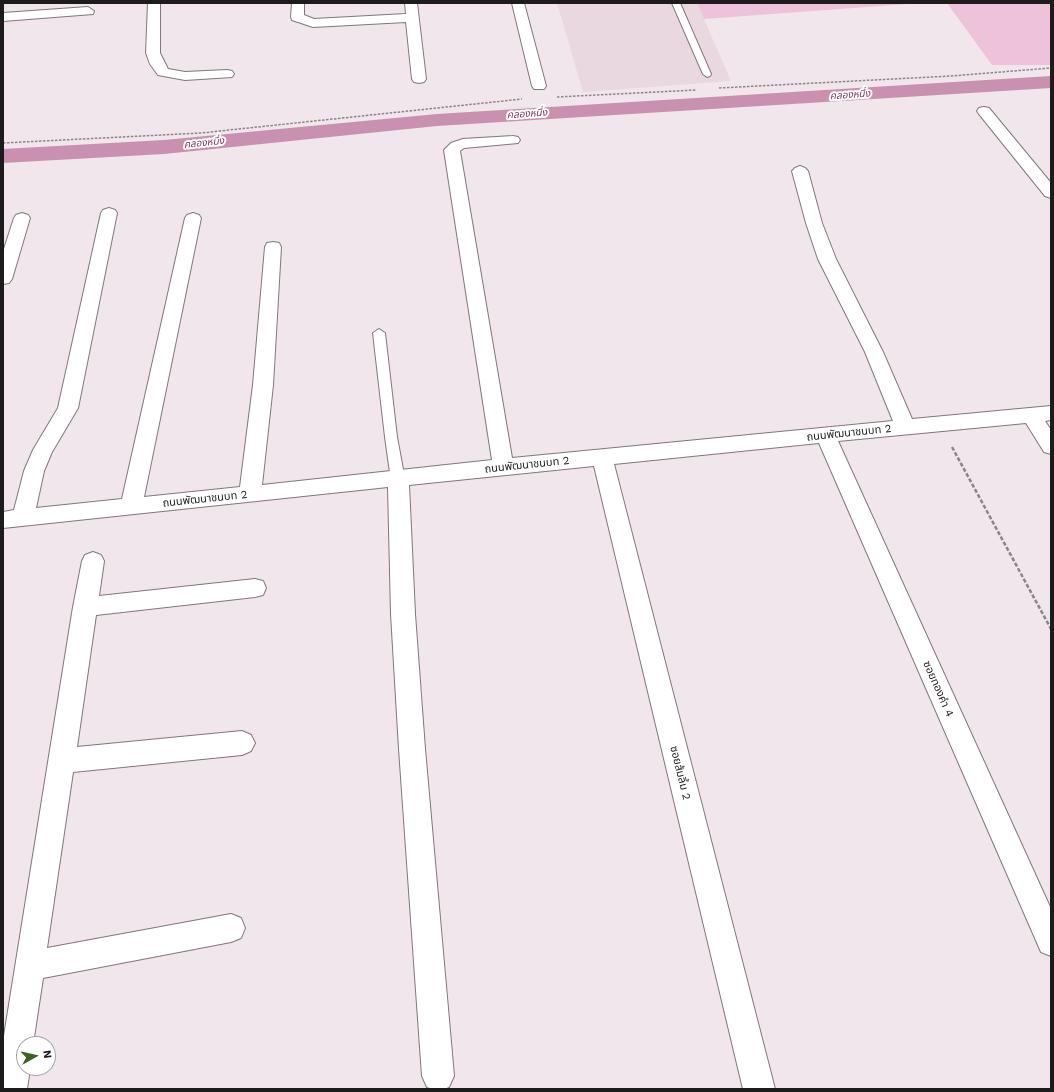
<!DOCTYPE html>
<meta charset="utf-8">
<style>
body{margin:0}
#map{position:relative;width:1054px;height:1092px;overflow:hidden;background:#f0e6eb;font-family:"Work Sans",sans-serif}
canvas{display:block}
.frame{position:absolute;inset:0;border:4px solid #1e1b1d;pointer-events:none}
.north{position:absolute;left:16px;top:1036px;width:40px;height:40px;box-sizing:border-box;background:#fff;border:1px solid #a5a4a5;border-radius:50%;rotate:82deg;font-size:11px;font-weight:700;line-height:16px;text-align:center;color:#1e1b1d}
.north::after{content:'';display:block;margin:auto;width:14px;height:18px;background:#3b6420;clip-path:polygon(50% 0,100% 100%,50% 72%,0 100%)}
</style>
<div id="map">
<canvas width="1054" height="1092"></canvas>
<div class="frame"></div>
<div class="north">N</div>
</div>
<script>
const g = document.querySelector('canvas').getContext('2d');
g.lineJoin = 'round';
function paint(path, color) { g.fillStyle = color; g.fill(path, 'evenodd'); }
const toPath = rows => new Path2D(rows.map(r => 'M' + r).join(''));
function trace(path, color, width, dash) { g.strokeStyle = color; g.lineWidth = width; g.lineCap = dash ? 'butt' : 'round'; g.setLineDash(dash || []); g.stroke(path); }
function label(font, color, halo, rows, align = 'center') {
  g.font = font + ' "Work Sans","Noto Sans Thai",sans-serif'; g.lineWidth = 4; g.setLineDash([]); g.textBaseline = 'middle'; g.strokeStyle = halo; g.fillStyle = color; for (const [text, x, y, turn = 0] of rows) {
    g.save(); g.translate(x, y); g.rotate((+turn || 0) * Math.PI / 180); g.textAlign = isNaN(turn) ? turn : align; if (halo) g.strokeText(text, 0, 0); g.fillText(text, 0, 0); g.restore();
  }
}
paint(toPath([
 [557,3,697,3,731,81,583,92]
]), '#ead8e1');
paint(toPath([
 [697,3,921,3,704,19],
 [947,3,1051,3,1051,65,992,65]
]), '#eec2d9');
paint(toPath([
 [1051,76,1051,88,437,126,164,154,3,163,3,149,164,140,437,114,1051,76]
]), '#ca90b0');
const service = toPath([
 [672,3,680,3,711,74,710,76,707,77,703,74,672,3],
 [379,329,385,333,397,437,405,480,403,484,398,485,393,484,391,480,385,437,373,333,379,329]
]);
const minor = toPath([
 [148,3,160,3,160,53,168,69,185,72,227,70,232,71,234,74,232,77,185,80,158,75,150,64,146,53,148,3],
 [292,3,304,3,304,15,314,19,406,14,405,3,417,3,426,79,424,82,419,83,414,82,412,79,406,22,313,27,292,20,291,17,292,3],
 [512,3,524,3,546,86,544,89,534,89,532,86,512,3],
 [88,7,94,11,93,14,3,21,3,13,88,7],
 [984,107,989,108,1051,183,1051,198,1045,196,979,114,977,111,979,108,984,107],
 [513,136,518,137,520,140,518,143,464,148,460,151,512,458,893,421,865,352,818,259,806,223,792,171,795,168,800,166,805,168,808,171,822,223,836,259,883,352,912,419,1051,406,1051,420,1045,421,1051,430,1051,454,1044,452,1026,423,838,441,1051,909,1051,956,1041,952,819,443,614,464,775,1089,743,1089,594,466,409,485,415,614,425,749,454,1076,449,1087,444,1089,432,1089,427,1087,422,1076,399,749,391,614,388,487,3,528,3,512,14,510,24,471,33,450,58,408,101,213,103,210,109,208,115,210,117,213,78,408,52,452,44,471,36,508,122,499,185,218,187,215,193,213,199,215,201,218,144,497,240,487,253,385,265,247,267,243,273,242,279,243,281,247,273,385,262,485,492,460,444,150,451,143,463,139,513,136],
 [22,213,28,215,30,218,12,279,9,283,3,284,3,252,14,218,16,215,22,213],
 [93,552,101,555,104,561,99,596,255,579,263,581,266,588,263,595,255,597,96,615,77,747,242,731,251,735,255,743,251,751,242,755,73,772,47,948,231,914,241,918,245,928,241,938,231,942,43,978,33,1044,24,1044,24,1068,30,1068,27,1089,3,1089,3,1042,73,607,82,561,85,555,93,552]
]);
trace(service, '#80777b', 2);
trace(minor, '#80777b', 2);
trace(toPath([
 [719,88,951,76,1051,68],
 [557,97,696,90],
 [3,143,201,133,522,99]
]), '#8b8488', 1.5, [2.5, 1.5]);
trace(toPath([
 [952,447,1051,629]
]), '#8b8488', 2.5, [4, 2]);
paint(service, '#fff');
paint(minor, '#fff');
label('italic 10px', '#7b3460', '#fff', [
 ["คลองหนึ่ง",850,95,-4],
 ["คลองหนึ่ง",527,114,-4],
 ["คลองหนึ่ง",204,143,-6]
]);
label('11px', '#1e1b1d', '#fff', [
 ["ถนนพัฒนาชนบท 2",849,433,-6],
 ["ถนนพัฒนาชนบท 2",527,465,-6],
 ["ถนนพัฒนาชนบท 2",205,499,-6],
 ["ซอยทองคำ 4",938,689,66],
 ["ซอยส้มลิ้ม 2",680,773,76]
]);
</script>
